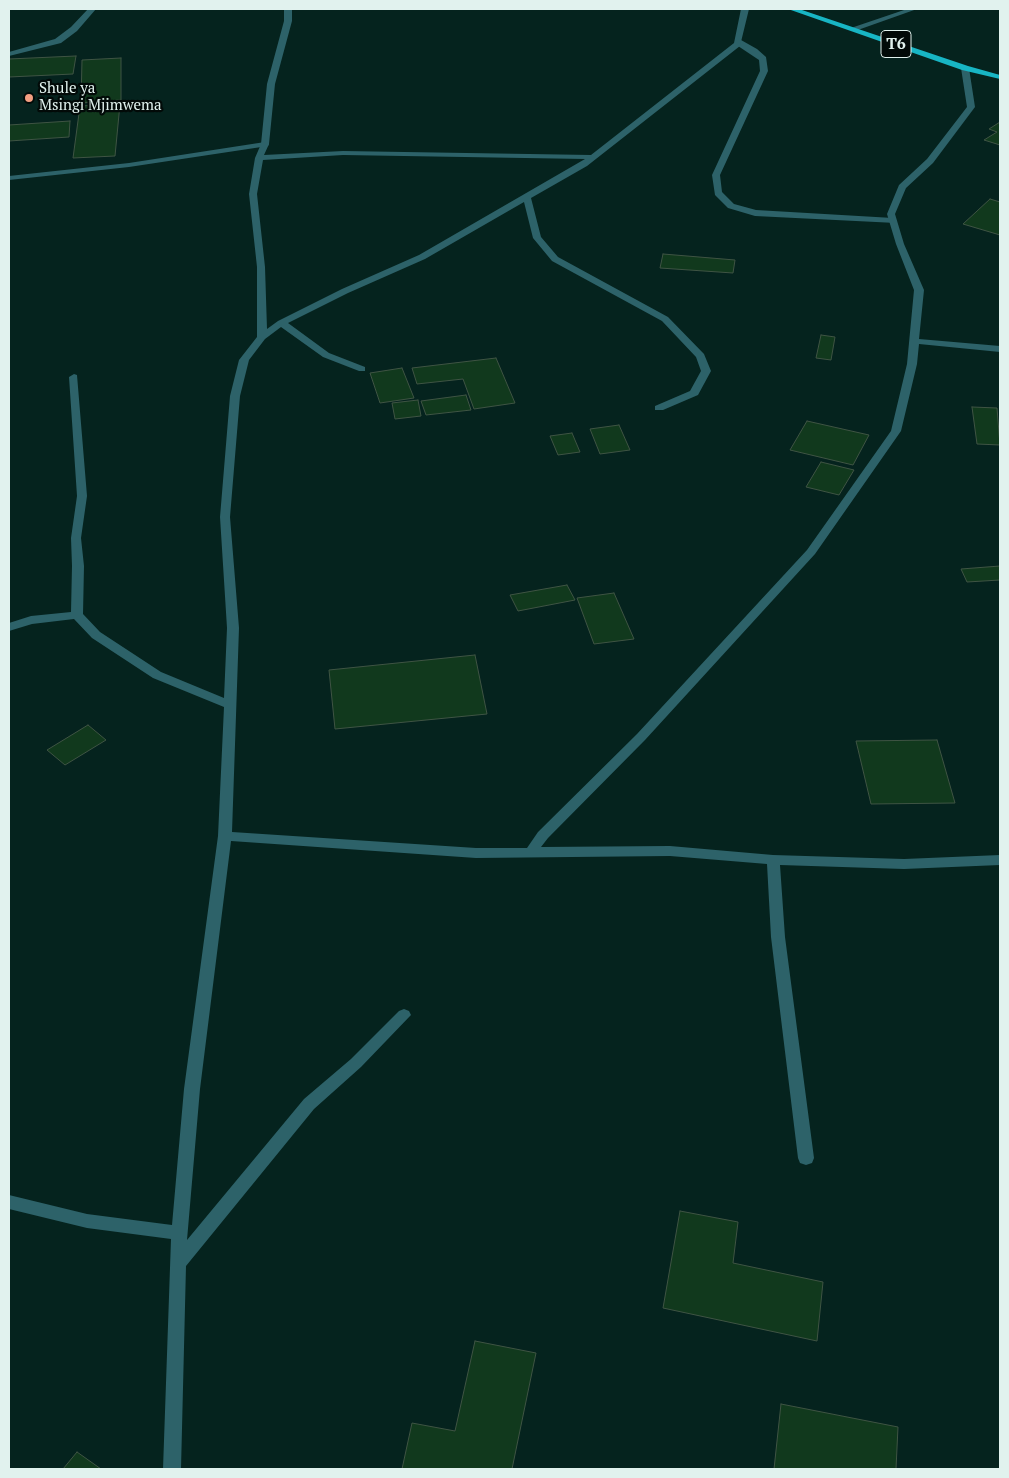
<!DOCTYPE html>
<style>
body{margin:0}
#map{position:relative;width:1009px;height:1478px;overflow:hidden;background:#05231e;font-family:"PT Serif",serif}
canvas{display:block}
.frame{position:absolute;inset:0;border:10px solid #e1f2ee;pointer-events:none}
</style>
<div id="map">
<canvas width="1009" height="1478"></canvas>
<div class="frame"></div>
</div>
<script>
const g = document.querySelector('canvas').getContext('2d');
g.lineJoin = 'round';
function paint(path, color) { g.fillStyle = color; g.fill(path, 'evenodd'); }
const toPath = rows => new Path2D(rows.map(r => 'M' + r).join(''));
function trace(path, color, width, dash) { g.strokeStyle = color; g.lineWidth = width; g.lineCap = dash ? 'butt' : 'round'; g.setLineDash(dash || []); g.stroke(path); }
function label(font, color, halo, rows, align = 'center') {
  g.font = font + ' "PT Serif",serif'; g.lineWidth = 4.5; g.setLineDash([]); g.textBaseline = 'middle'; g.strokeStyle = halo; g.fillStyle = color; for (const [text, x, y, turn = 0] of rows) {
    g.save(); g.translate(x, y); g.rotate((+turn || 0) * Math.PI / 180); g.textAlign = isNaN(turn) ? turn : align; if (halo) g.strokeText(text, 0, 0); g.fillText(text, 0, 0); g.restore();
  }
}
const building = toPath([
 [76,56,73,74,9,77,9,59,76,56],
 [121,58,121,100,81,103,82,60,121,58],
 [120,104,115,156,73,158,80,106,120,104],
 [70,121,69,137,9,141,9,125,70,121],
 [1000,122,1000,145,984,140,997,132,989,129,1000,122],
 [990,199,1000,202,1000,235,963,224,990,199],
 [663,254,735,260,733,273,660,268,663,254],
 [821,335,835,337,831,360,816,358,821,335],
 [496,358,515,403,474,409,463,379,417,384,412,368,496,358],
 [402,368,414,398,380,403,370,373,402,368],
 [466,395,471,410,426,415,421,401,466,395],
 [418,400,421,416,395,419,392,403,418,400],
 [972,407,997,408,1000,445,977,444,972,407],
 [807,421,869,435,853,465,790,450,807,421],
 [619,425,630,450,600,454,590,429,619,425],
 [572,433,580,452,558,455,550,436,572,433],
 [821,462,854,470,839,495,806,487,821,462],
 [1000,566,1000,580,967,582,961,569,1000,566],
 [567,585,575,600,518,611,510,595,567,585],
 [614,593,634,639,594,644,577,598,614,593],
 [475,655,487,714,335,729,329,670,475,655],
 [88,725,106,740,65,765,47,750,88,725],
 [937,740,955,803,871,804,856,741,937,740],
 [680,1211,738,1222,733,1263,823,1282,817,1341,663,1308,680,1211],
 [475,1341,536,1353,512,1469,402,1469,412,1423,455,1431,475,1341],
 [781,1404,898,1427,896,1469,774,1469,781,1404],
 [77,1452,101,1469,63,1469,77,1452]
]);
paint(building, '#11391d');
trace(building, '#3f5444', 1);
paint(toPath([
 [88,9,96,9,77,31,61,43,9,56,9,52,55,39,71,27,88,9],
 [735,40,741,40,757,49,766,57,768,71,720,175,722,192,734,204,756,210,893,218,897,221,896,223,755,216,728,208,715,195,712,175,760,71,759,60,735,44,735,40],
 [265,142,269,144,268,146,129,167,9,180,9,176,129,163,265,142]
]), '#2d6269');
paint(toPath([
 [284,9,292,9,292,21,275,84,269,144,264,155,343,151,591,155,734,43,741,9,749,9,740,46,587,166,531,198,541,237,558,257,668,317,704,354,711,371,698,395,663,410,655,410,655,406,690,391,701,371,696,357,662,321,552,261,533,238,524,202,425,259,348,293,288,323,329,353,365,367,365,371,359,371,323,357,281,327,265,339,249,360,240,396,230,517,239,628,232,832,476,848,527,848,538,832,637,734,807,550,891,431,907,364,914,290,896,244,887,214,899,185,927,159,967,107,961,68,965,66,969,68,975,107,933,163,906,188,895,214,904,244,924,290,919,339,1000,346,1000,352,919,344,917,364,901,431,815,554,645,740,548,838,541,847,670,846,773,855,904,859,1000,855,1000,865,904,869,780,865,785,937,814,1158,812,1163,806,1165,800,1163,798,1158,771,937,767,864,670,856,476,858,231,841,200,1089,187,1240,304,1099,351,1059,399,1011,404,1009,409,1011,411,1015,361,1067,314,1109,186,1266,181,1469,163,1469,171,1239,87,1228,9,1209,9,1195,87,1214,172,1225,184,1089,218,836,224,707,153,678,92,638,74,619,32,624,9,631,9,623,31,616,71,612,72,566,71,538,77,496,69,377,74,374,77,375,87,496,81,538,84,566,83,614,100,632,161,672,224,698,227,628,220,517,230,396,239,360,257,337,257,267,249,194,255,158,261,144,267,84,284,21,284,9],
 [343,155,585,159,419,255,342,289,278,321,267,329,265,267,257,194,263,160,343,155],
 [907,9,917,9,855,31,848,29,907,9]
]), '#2d6269');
paint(toPath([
 [788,9,799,9,968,66,1000,75,1000,79,962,70,788,9]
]), '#18b5c4');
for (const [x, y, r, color] of [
 [29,98,5,"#f39f82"]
]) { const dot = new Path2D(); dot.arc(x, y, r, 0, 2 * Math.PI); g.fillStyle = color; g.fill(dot); trace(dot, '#020a08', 2); }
label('15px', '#e1f2ee', '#020a08', [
 ["Shule ya",39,89],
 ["Msingi Mjimwema",39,106]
], 'left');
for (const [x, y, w] of [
 [896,44,30]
]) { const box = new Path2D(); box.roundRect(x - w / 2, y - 13.5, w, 27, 4); g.fillStyle = '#020a08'; g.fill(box); trace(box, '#e1f2ee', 1); }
label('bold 16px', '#e1f2ee', null, [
 ["T6",896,44]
]);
</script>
